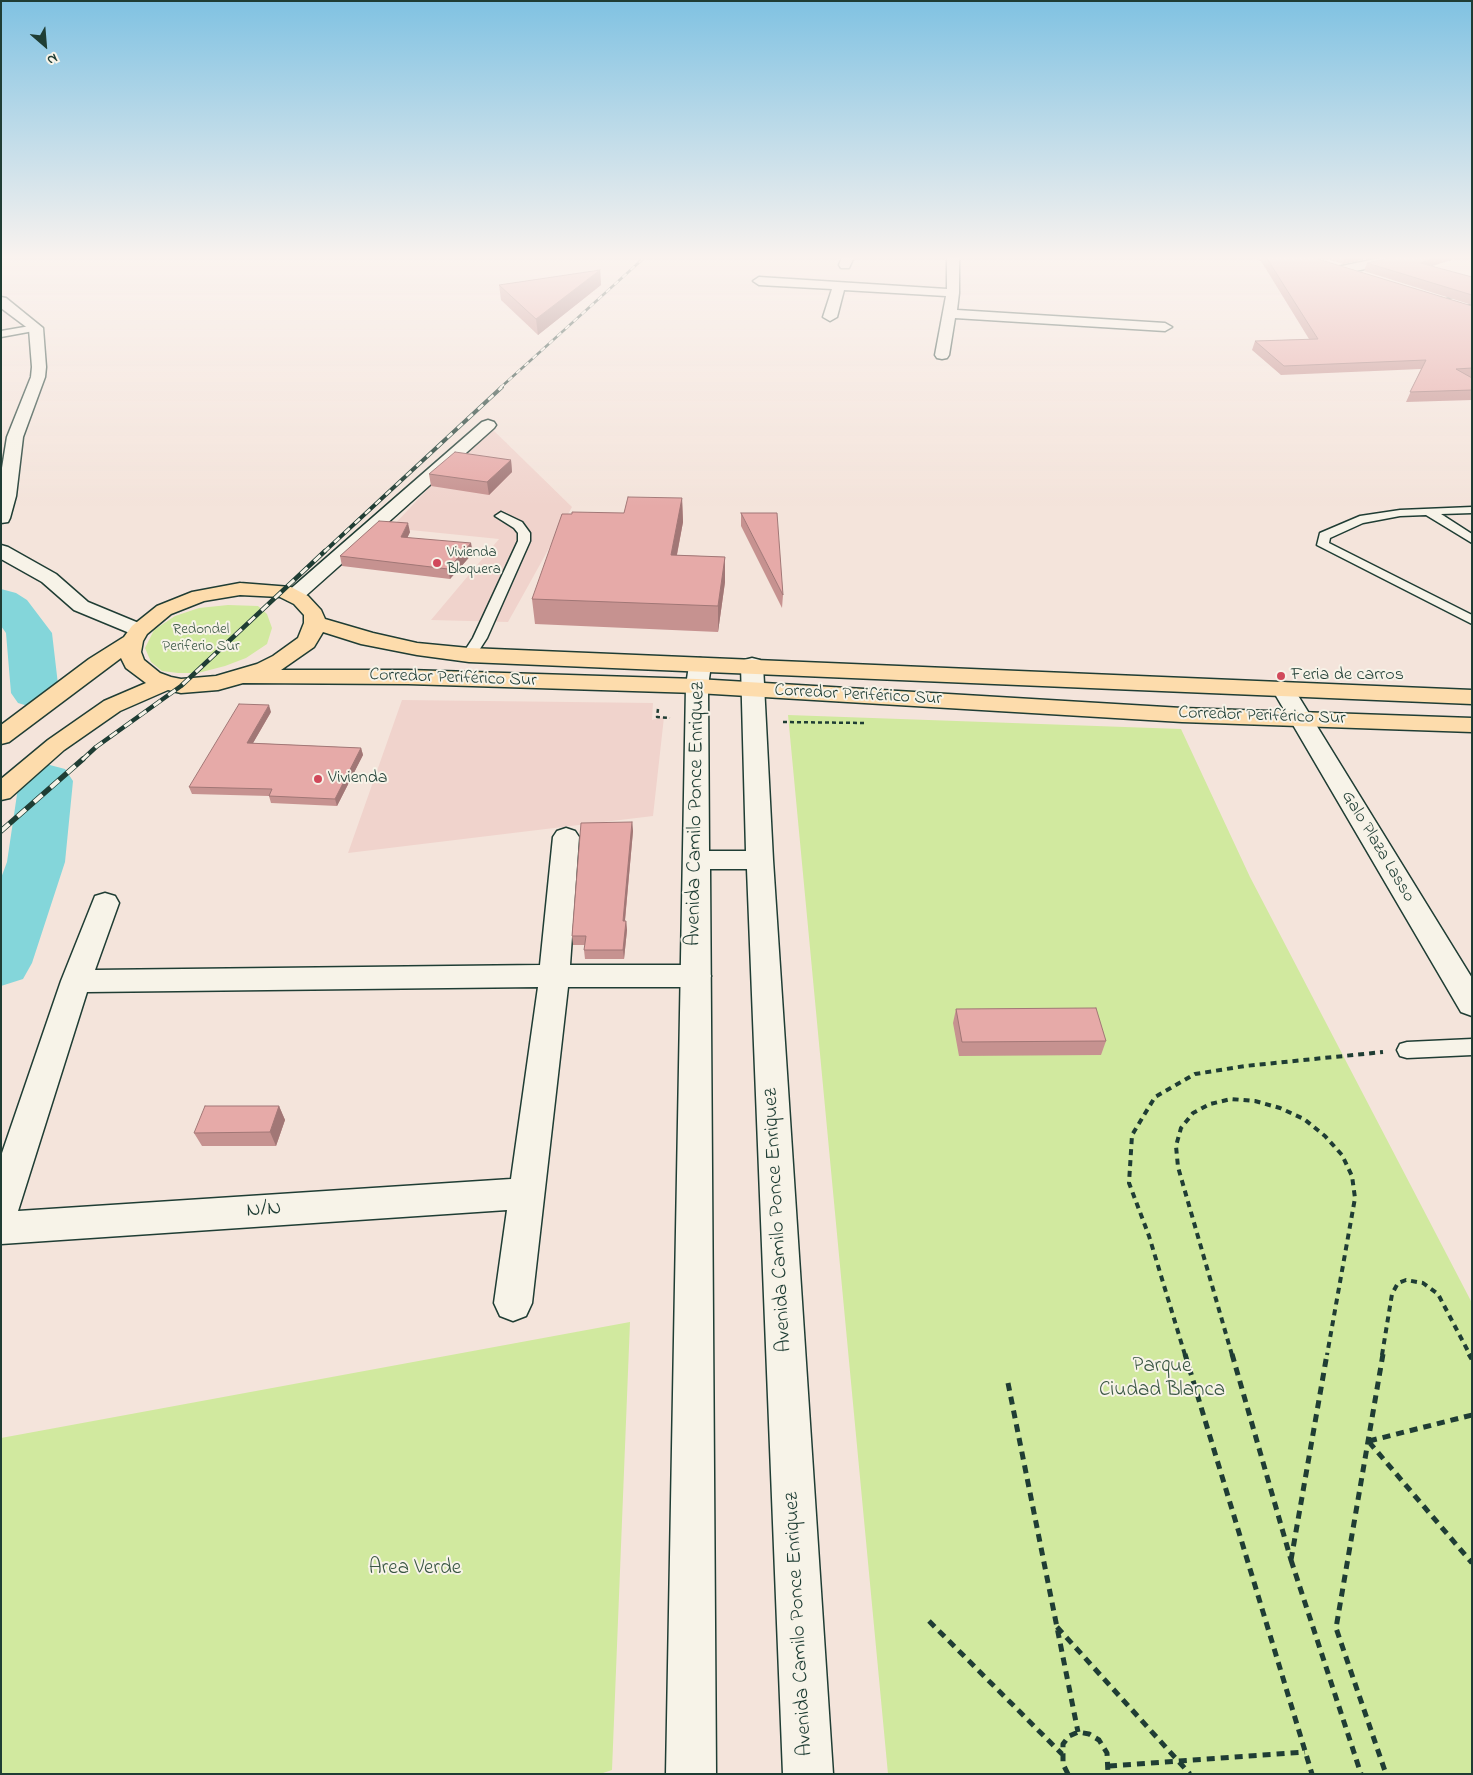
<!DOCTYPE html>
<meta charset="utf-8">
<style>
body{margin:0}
#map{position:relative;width:1473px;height:1775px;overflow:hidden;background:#f4e4db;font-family:"Indie Flower",sans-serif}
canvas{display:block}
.frame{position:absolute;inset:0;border:2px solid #1f3d34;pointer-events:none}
.north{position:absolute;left:20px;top:20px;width:50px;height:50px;-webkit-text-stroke:4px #f7f3e8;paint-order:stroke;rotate:153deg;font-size:14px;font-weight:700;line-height:20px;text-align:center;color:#1f3d34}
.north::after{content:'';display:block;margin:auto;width:18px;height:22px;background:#1f3d34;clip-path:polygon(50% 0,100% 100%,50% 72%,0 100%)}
</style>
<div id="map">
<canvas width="1473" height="1775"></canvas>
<div class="frame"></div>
<div class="north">N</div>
</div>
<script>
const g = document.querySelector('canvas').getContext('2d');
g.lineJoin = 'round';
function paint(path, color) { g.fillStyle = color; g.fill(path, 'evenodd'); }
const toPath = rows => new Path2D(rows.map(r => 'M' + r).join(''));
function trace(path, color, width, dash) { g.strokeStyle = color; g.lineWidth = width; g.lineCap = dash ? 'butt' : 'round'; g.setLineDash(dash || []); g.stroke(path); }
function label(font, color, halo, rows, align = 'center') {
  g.font = font + ' "Indie Flower",sans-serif'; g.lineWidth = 4; g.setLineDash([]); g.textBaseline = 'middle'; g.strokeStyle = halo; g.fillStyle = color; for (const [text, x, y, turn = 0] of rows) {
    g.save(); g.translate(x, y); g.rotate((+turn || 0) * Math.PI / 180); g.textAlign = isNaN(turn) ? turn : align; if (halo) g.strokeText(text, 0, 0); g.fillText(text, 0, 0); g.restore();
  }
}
paint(toPath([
 [488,425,572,507,508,622,431,620,499,539,391,528],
 [402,700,653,703,652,720,664,717,653,816,348,853]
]), '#f0d3cc');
paint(toPath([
 [228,605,258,606,267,614,272,628,267,644,246,658,225,666,198,673,178,673,162,671,151,662,145,648,154,630,175,616,199,608],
 [788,715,1181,729,1250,877,1472,1303,1472,1774,888,1774],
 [630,1322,612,1770,600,1774,1,1774,1,1438]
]), '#d1e99f');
paint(toPath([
 [1,589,16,593,27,600,52,633,59,693,52,703,35,708,18,703,11,693,6,633,1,626,1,589],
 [46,764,65,769,73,781,65,862,32,963,23,979,1,986,1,878,7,862,19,781,27,769,46,764]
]), '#84d6da');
const service = toPath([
 [36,325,39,326,39,330,1,337,1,331,36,325],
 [1472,507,1472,513,1441,514,1472,534,1472,543,1426,515,1400,516,1363,523,1330,538,1329,543,1472,615,1472,624,1317,545,1320,533,1360,516,1400,510,1472,507],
 [501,512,522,522,530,533,530,541,487,638,474,658,469,659,462,655,473,638,518,541,518,533,514,528,495,516,501,512],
 [1472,1039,1472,1055,1407,1058,1400,1056,1397,1050,1400,1044,1407,1042,1472,1039]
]);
const minor = toPath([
 [842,257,854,257,849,268,841,268,839,265,842,257],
 [947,257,959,257,959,293,957,310,1165,323,1172,327,1165,331,955,318,949,355,947,358,942,359,937,358,935,355,946,296,844,290,837,317,830,321,823,317,832,289,759,285,753,281,759,277,947,289,947,257],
 [1385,257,1410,257,1404,261,1341,274,1335,270,1337,267,1385,257],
 [1472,296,1472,304,1447,307,1440,303,1447,299,1472,296],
 [1,297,6,298,43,328,46,367,45,377,23,437,16,496,10,518,8,522,1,523,1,474,7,437,31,377,32,367,29,329,1,308,1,297],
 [488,420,494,422,496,425,494,428,301,600,294,602,287,600,284,596,287,592,482,422,488,420],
 [1,545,8,547,56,574,88,602,146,626,150,630,146,634,139,636,132,634,74,610,42,582,1,559,1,545],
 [566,828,575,831,579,837,570,965,696,965,706,968,711,976,706,984,696,987,568,987,532,1303,526,1316,513,1321,500,1316,494,1303,507,1210,1,1244,1,1156,61,981,95,896,105,893,115,896,119,903,95,970,540,965,553,837,557,831,566,828],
 [538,987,511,1179,18,1211,87,992,538,987]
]);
const tertiary = toPath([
 [1283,682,1291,684,1294,689,1472,978,1472,1016,1461,1012,1272,689,1275,684,1283,682]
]);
const secondary = toPath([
 [700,658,708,660,711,665,708,686,709,851,746,851,741,665,744,660,752,658,760,660,763,665,773,860,833,1774,783,1774,747,869,710,869,716,1774,666,1774,686,686,689,665,692,660,700,658]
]);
const primary = toPath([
 [240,583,291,587,308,596,321,610,325,619,373,633,417,643,469,648,1472,690,1472,704,469,662,417,655,361,644,323,632,314,647,281,670,408,670,697,679,1182,708,1472,718,1472,732,1182,722,697,693,408,684,243,683,218,690,181,693,168,690,120,711,64,750,10,798,1,800,1,779,48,740,104,701,146,683,126,668,121,658,9,742,1,744,1,725,89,659,124,637,132,626,157,606,192,592,240,583],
 [240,595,280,597,294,604,304,615,304,623,298,638,273,656,257,664,216,676,181,679,171,677,160,673,144,660,141,652,143,641,147,634,171,614,204,601,240,595]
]);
trace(service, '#1f3d34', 3);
trace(minor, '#1f3d34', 3);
trace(tertiary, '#1f3d34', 3);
trace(secondary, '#1f3d34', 3);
trace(primary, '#1f3d34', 3);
trace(toPath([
 [658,709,657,717,670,718],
 [783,722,867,723]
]), '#1f3d34', 2.5, [4, 3]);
trace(toPath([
 [1185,1355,1149,1236,1129,1183,1132,1135,1155,1097,1195,1074,1245,1066,1383,1052],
 [1232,1355,1178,1167,1176,1146,1181,1128,1193,1113,1210,1104,1231,1099,1255,1101,1280,1108,1304,1119,1325,1136,1342,1155,1352,1176,1355,1198,1327,1355],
 [1382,1355,1392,1294,1398,1283,1406,1280,1423,1283,1438,1294,1470,1355]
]), '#1f3d34', 4, [6, 5]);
trace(toPath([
 [1185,1354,1312,1774],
 [1232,1354,1291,1560],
 [1383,1354,1336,1628,1386,1774],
 [1469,1354,1472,1359],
 [1008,1383,1078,1732],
 [1369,1441,1472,1415],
 [1369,1442,1472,1563],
 [1291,1560,1361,1774],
 [1291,1560,1327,1354],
 [929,1621,1062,1754],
 [1057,1627,1190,1774],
 [1109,1766,1305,1752],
 [1068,1774,1063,1764,1063,1744,1069,1736,1078,1732,1089,1734,1099,1740,1107,1753,1108,1774]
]), '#1f3d34', 5, [8, 6]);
paint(service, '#f7f3e8');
paint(minor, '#f7f3e8');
paint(tertiary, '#f7f3e8');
paint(secondary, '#f7f3e8');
paint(primary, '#fddcac');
const railFar3 = toPath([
 [500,388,645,257]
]);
const railFar2 = toPath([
 [324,552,502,387]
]);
const railFar1 = toPath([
 [82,760,96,747,181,686,325,551]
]);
const rail = toPath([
 [1,831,83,759]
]);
trace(railFar3, '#1f3d34', 2.5);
trace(railFar2, '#1f3d34', 4);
trace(railFar1, '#1f3d34', 4.5);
trace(rail, '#1f3d34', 5.5);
trace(railFar3, '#f7f3e8', 2, [5.5]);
trace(railFar2, '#f7f3e8', 2.5, [7]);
trace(railFar1, '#f7f3e8', 3, [9]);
trace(rail, '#f7f3e8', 4, [11]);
paint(toPath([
 [1249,257,1311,257,1472,306,1472,377,1470,377,1472,378,1472,400,1406,402,1421,369,1281,375,1252,350,1255,341,1309,339,1261,261],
 [1322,257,1374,257,1343,264],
 [1367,263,1432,266,1472,277,1472,305,1364,271],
 [600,270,601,285,538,335,501,300,499,285],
 [511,460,512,472,489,495,431,486,429,474],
 [682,498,683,522,677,555,725,557,725,582,718,632,535,624,532,599,572,514,624,513],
 [741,513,783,595,782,608,741,526],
 [410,532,407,538,473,553,450,579,342,566,340,556],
 [271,712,253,743,361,748,363,755,337,806,271,803,269,796,192,794,189,787],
 [632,822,633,831,625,921,626,921,627,930,624,959,585,959,584,950,585,945,573,945,572,936],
 [956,1009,1106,1041,1101,1055,959,1056,953,1023],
 [279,1106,285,1120,276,1146,202,1146,194,1133]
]), '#c69290');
paint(toPath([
 [1345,257,1374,257,1343,264],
 [1438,257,1460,257,1417,271,1420,263],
 [600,270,601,285,538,335,536,319],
 [511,460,512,472,489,495,487,482],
 [682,498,683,522,672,580,671,555],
 [408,523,410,532,403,547,401,537],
 [471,543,473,553,450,579,448,569],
 [725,557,725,582,718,632,718,606],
 [269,705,271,712,249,750,247,743],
 [361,748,363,755,337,806,335,799],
 [632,822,633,831,624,930,623,921],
 [626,921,627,930,624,959,623,950],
 [279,1106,285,1120,276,1146,270,1132]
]), '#a17776');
const building = toPath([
 [1266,257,1311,257,1472,306,1472,368,1456,369,1472,378,1472,390,1410,392,1426,360,1284,366,1255,341,1318,339,1266,257],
 [1395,257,1438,257,1420,263,1472,277,1472,295,1367,263,1395,257],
 [600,270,536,319,499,285,600,270],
 [455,452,511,460,487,482,429,474,455,452],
 [628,497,682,498,671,555,725,557,718,606,532,599,562,514,572,514,572,512,624,513,628,497],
 [741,513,777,513,783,595,741,513],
 [379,521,408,523,401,537,471,543,448,569,340,556,379,521],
 [239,704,269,705,247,743,361,748,335,799,269,796,272,789,189,787,239,704],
 [632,822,623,921,626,921,623,950,584,950,586,936,572,936,581,823,632,822],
 [1096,1008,1106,1041,962,1042,956,1009,1096,1008],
 [205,1106,279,1106,270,1132,194,1133,205,1106]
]);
paint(building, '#e6aaa8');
trace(building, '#a17776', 1);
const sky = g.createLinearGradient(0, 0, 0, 506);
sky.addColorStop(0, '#80c2e2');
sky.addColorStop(0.51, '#faf3ef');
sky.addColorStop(1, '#faf3ef00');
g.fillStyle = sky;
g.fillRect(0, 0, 1473, 506);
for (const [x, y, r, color] of [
 [437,563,5,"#d1495b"],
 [1281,676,5,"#d1495b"],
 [318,779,5,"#d1495b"]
]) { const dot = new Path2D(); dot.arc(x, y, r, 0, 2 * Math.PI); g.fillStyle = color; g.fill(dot); trace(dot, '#f7f3e8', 2); }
label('15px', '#1f3d34', '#f7f3e8', [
 ["Vivienda",447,554],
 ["Bloquera",447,571]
], 'left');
label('15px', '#3a5744', '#f7f3e8', [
 ["Redondel",201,631],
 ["Periferio Sur",201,648]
]);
label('18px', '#1f3d34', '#f7f3e8', [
 ["Feria de carros",1291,676],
 ["Vivienda",328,779]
], 'left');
label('18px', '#1f3d34', '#f7f3e8', [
 ["Corredor Periférico Sur",453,679,2],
 ["Corredor Periférico Sur",858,696,3],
 ["Corredor Periférico Sur",1262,717,2],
 ["Galo Plaza Lasso",1377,847,59]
]);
label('21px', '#1f3d34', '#f7f3e8', [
 ["Avenida Camilo Ponce Enriquez",697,814,-89],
 ["N/N",264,1211,-4],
 ["Avenida Camilo Ponce Enriquez",779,1220,-93],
 ["Avenida Camilo Ponce Enriquez",800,1624,-93]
]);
label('21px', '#3a5744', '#f7f3e8', [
 ["Parque",1162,1368],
 ["Ciudad Blanca",1162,1392],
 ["Area Verde",415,1570]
]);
</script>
